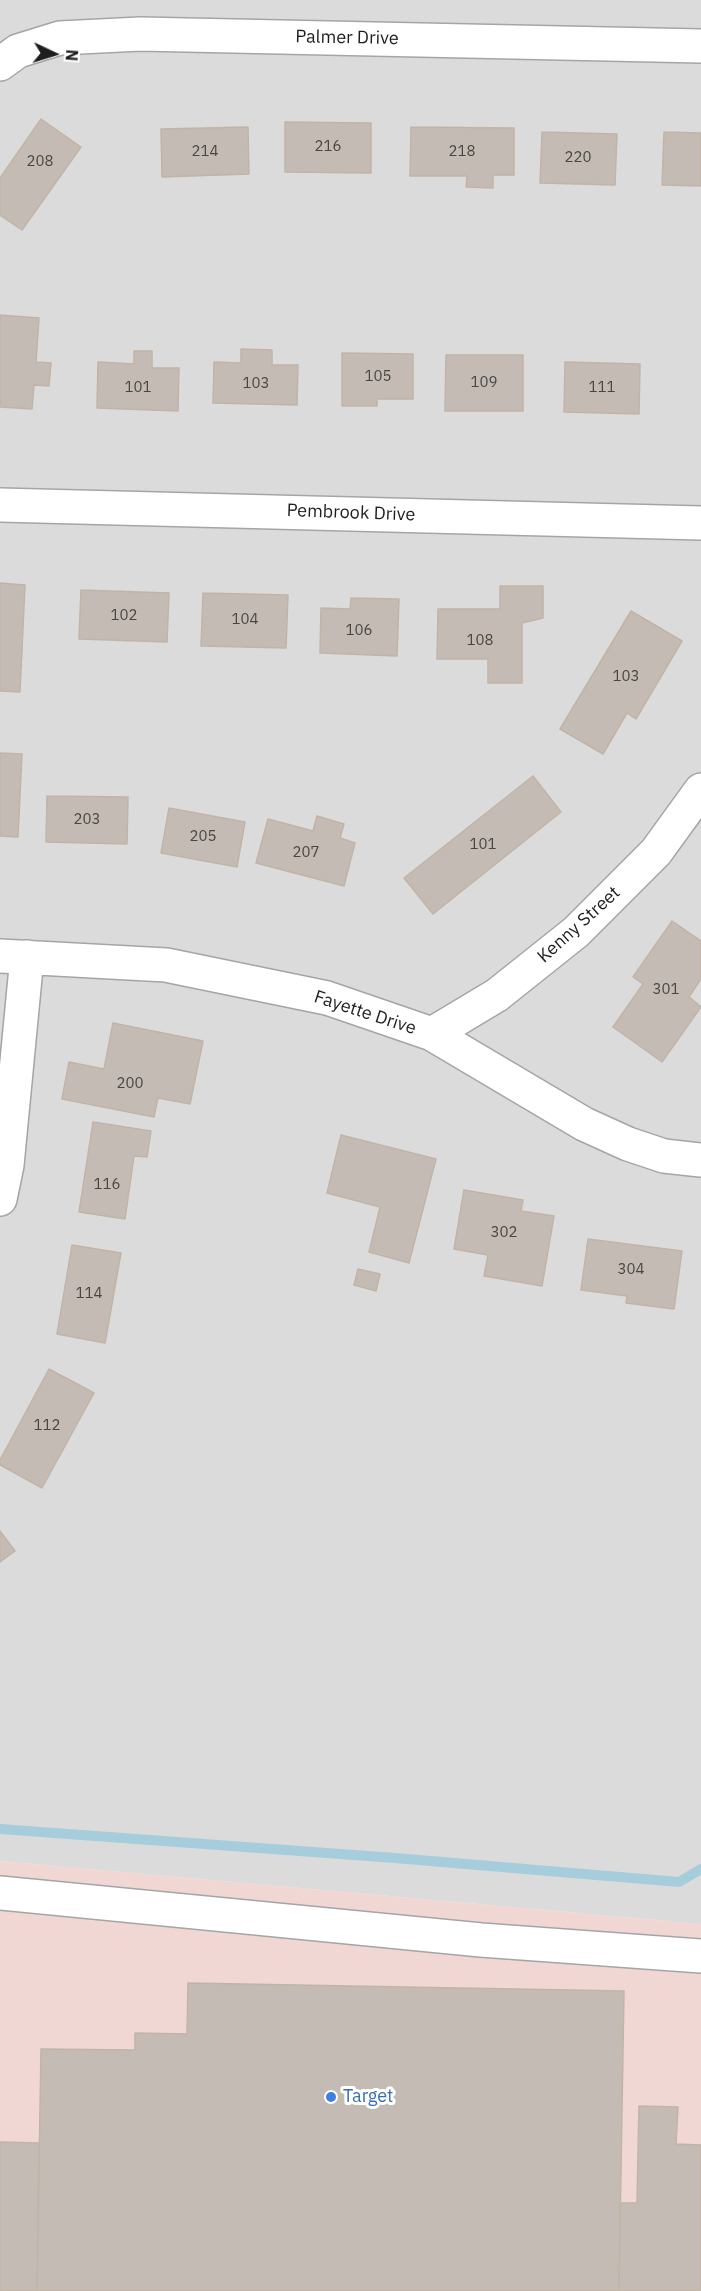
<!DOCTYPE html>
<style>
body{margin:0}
#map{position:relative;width:701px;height:2291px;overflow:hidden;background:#efece5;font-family:"IBM Plex Sans",sans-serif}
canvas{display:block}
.north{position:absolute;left:24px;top:24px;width:60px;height:60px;-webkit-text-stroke:4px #fff;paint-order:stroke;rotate:94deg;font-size:16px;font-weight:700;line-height:24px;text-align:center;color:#1e1e1e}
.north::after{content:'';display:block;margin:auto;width:21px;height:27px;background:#1e1e1e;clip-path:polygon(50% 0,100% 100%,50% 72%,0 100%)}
</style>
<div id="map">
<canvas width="701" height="2291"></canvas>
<div class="north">N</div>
</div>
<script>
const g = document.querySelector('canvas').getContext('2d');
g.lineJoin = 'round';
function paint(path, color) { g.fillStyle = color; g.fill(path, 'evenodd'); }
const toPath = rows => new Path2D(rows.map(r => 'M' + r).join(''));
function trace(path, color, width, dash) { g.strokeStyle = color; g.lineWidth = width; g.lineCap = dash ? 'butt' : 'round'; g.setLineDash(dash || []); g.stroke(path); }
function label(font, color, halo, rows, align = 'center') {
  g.font = font + ' "IBM Plex Sans",sans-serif'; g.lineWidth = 6; g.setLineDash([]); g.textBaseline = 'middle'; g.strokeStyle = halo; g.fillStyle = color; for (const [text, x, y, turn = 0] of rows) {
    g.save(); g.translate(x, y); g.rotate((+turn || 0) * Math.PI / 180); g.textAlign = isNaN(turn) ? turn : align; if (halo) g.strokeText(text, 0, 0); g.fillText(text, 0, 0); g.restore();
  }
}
paint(toPath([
 [0,0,701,0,701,1924,0,1861]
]), '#dcdbdb');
paint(toPath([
 [0,1861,701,1924,701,2291,0,2291]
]), '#f0d7d4');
trace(toPath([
 [0,1829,395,1858,679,1882,701,1869]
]), '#a5cddc', 10);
const building = toPath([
 [41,119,81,147,22,230,0,215,0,178,41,119],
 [285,122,371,123,371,173,285,172,285,122],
 [248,127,249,174,162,177,161,129,248,127],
 [411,127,514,128,514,175,493,175,493,188,466,187,467,176,410,176,411,127],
 [542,132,617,134,615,185,540,183,542,132],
 [664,132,701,133,701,186,662,185,664,132],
 [0,315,39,318,36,362,51,363,49,386,34,385,32,409,0,407,0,315],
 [241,349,272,350,272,365,298,365,297,405,213,403,214,362,241,363,241,349],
 [134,351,152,351,152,368,179,368,178,411,97,408,98,362,134,364,134,351],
 [342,353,413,354,413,399,377,399,377,406,342,406,342,353],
 [446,355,523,355,523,411,445,411,446,355],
 [565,362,640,364,639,414,564,412,565,362],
 [0,583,25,585,20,692,0,691,0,583],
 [500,586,543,586,543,618,522,623,522,683,488,683,488,659,437,659,438,609,500,609,500,586],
 [81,590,169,593,167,642,79,639,81,590],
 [203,593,288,595,286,648,201,646,203,593],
 [351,598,399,599,397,656,320,653,321,608,350,609,351,598],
 [631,611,682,641,636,719,627,713,603,754,560,729,631,611],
 [0,753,22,754,18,837,0,836,0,753],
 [533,776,561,812,433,914,404,878,533,776],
 [47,796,128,797,127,844,46,842,47,796],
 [169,808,245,822,237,867,161,853,169,808],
 [317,816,344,824,340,838,355,843,344,886,256,863,268,819,313,831,317,816],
 [672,921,701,941,701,979,689,997,701,1007,662,1062,613,1027,643,984,633,977,672,921],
 [113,1023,203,1041,190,1104,158,1098,154,1117,62,1099,69,1062,104,1069,113,1023],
 [93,1122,151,1131,147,1157,134,1156,125,1219,79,1212,93,1122],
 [341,1135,436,1159,409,1263,369,1252,380,1207,327,1193,341,1135],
 [464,1190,523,1200,521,1211,554,1216,542,1286,484,1276,488,1255,454,1249,464,1190],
 [588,1239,682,1251,674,1309,626,1303,627,1296,581,1290,588,1239],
 [72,1245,121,1253,105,1343,57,1334,72,1245],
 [358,1269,380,1274,376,1291,354,1285,358,1269],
 [49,1369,94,1393,42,1488,0,1465,0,1460,49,1369],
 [0,1531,15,1551,0,1562,0,1531],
 [188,1983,624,1991,619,2291,37,2291,41,2049,135,2050,135,2033,187,2034,188,1983],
 [639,2106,678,2107,676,2144,701,2145,701,2291,619,2291,620,2203,637,2203,639,2106],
 [0,2142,39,2143,37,2291,0,2291,0,2142]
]);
paint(building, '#c4bcb4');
trace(building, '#c1b4a7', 1.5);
const minor = toPath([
 [0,64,18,51,60,38,140,34,701,46],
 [0,505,701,523],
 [0,956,166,965,327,998,432,1034,584,1124,628,1144,664,1156,701,1160],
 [432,1034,497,995,576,932,656,852,701,790],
 [0,1199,7,1165,27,957],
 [0,1893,481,1940,701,1956]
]);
trace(minor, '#a5a5a5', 36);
trace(minor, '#fff', 33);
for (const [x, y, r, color] of [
 [331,2097,6,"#3f7fe0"]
]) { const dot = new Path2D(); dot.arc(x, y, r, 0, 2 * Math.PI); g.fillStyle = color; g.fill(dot); trace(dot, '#fff', 2); }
label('15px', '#484644', null, [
 ["216",328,147],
 ["214",205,152],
 ["218",462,152],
 ["220",578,158],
 ["208",40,162],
 ["105",378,377],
 ["109",484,383],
 ["103",256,384],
 ["101",138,388],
 ["111",602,388],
 ["102",124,616],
 ["104",245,620],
 ["106",359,631],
 ["108",480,641],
 ["103",626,677],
 ["203",87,820],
 ["205",203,837],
 ["101",483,845],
 ["207",306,853],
 ["301",666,990],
 ["200",130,1084],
 ["116",107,1185],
 ["302",504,1233],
 ["304",631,1270],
 ["114",89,1294],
 ["112",47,1426]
]);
label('18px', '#1e1e1e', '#fff', [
 ["Palmer Drive",347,38,1],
 ["Pembrook Drive",351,513,2],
 ["Kenny Street",579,925,-42],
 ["Fayette Drive",365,1013,18]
]);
label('18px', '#366cbe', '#fff', [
 ["Target",343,2097]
], 'left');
</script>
